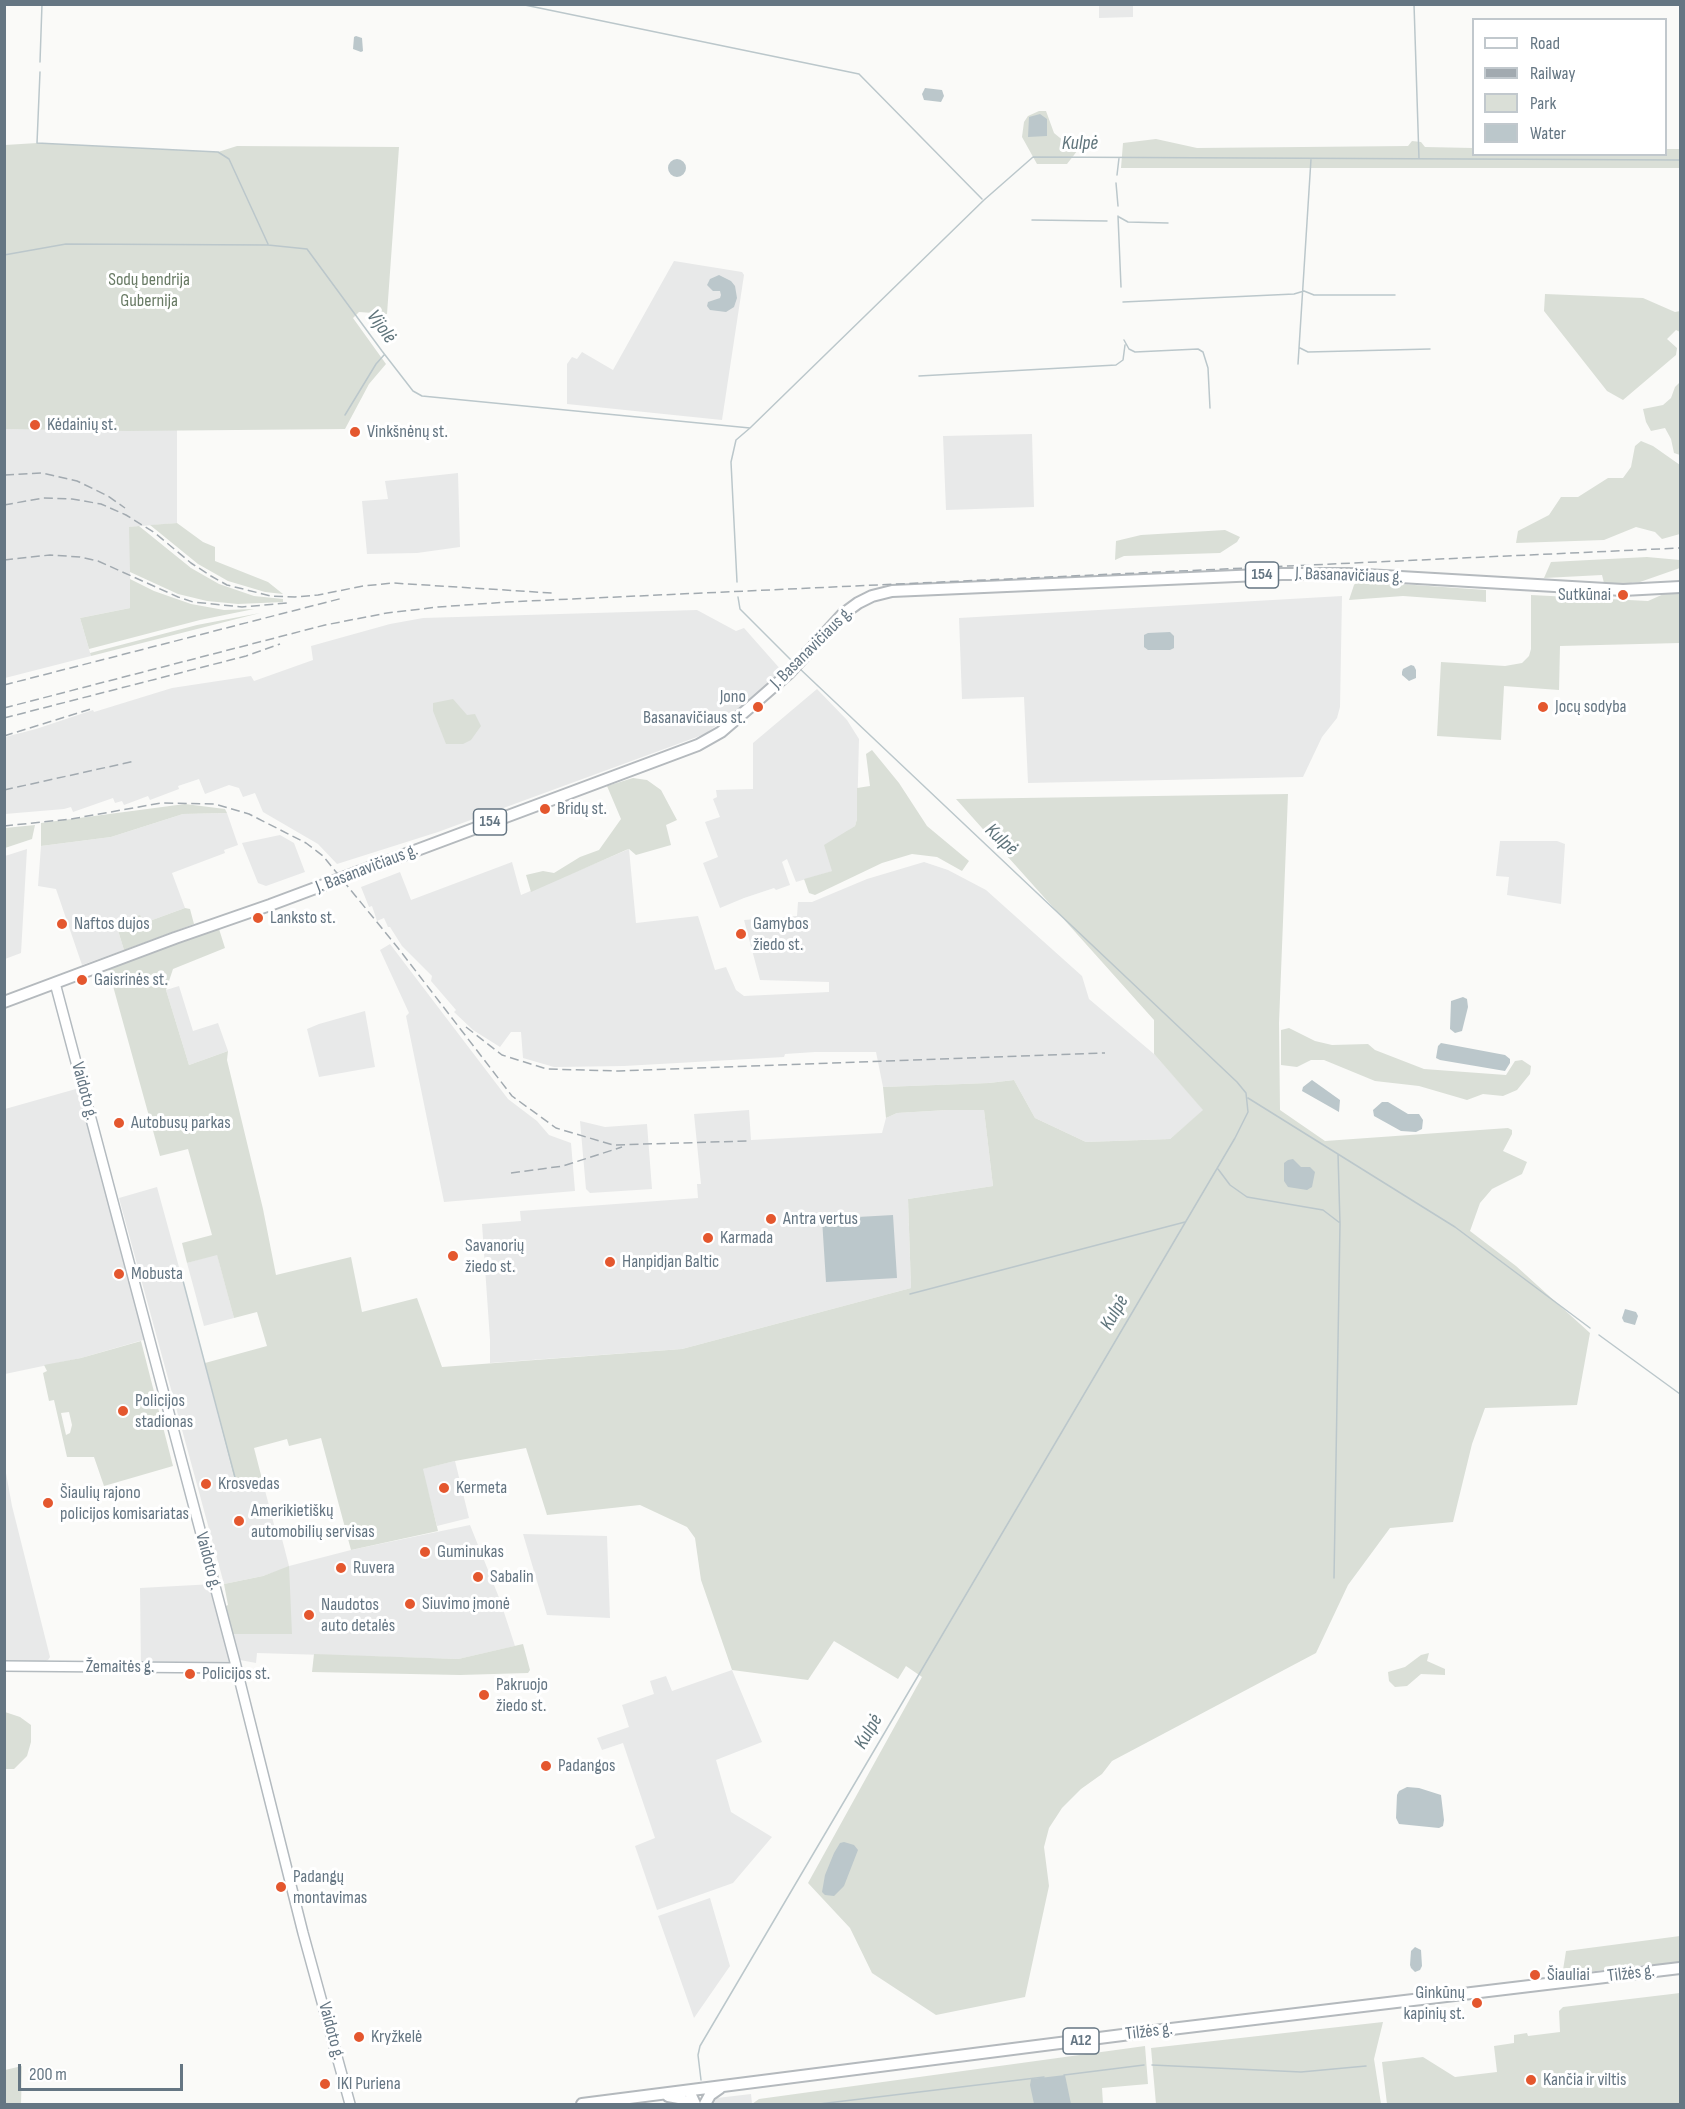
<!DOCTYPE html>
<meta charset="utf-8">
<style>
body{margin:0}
#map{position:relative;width:1685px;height:2109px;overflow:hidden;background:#fafaf8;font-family:"Sofia Sans Condensed",sans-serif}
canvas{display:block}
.frame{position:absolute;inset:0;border:6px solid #657683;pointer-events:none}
.legend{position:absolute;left:1472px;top:18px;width:195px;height:138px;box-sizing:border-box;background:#fff;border:2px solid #c1c8cd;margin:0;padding:8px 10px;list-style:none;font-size:18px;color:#657683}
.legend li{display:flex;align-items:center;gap:12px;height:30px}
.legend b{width:30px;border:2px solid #c1c8cd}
.scale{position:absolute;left:18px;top:2064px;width:165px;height:27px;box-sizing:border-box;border:3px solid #657683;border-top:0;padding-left:8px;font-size:18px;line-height:21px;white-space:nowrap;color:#657683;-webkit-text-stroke:4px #fff;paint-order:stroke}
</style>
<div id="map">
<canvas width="1685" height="2109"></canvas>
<div class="frame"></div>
<ul class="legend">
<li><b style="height:8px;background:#fff"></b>Road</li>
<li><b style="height:8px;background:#a2aab0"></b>Railway</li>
<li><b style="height:16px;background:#dadfd7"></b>Park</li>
<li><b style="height:16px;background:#bbc7cb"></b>Water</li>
</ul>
<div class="scale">200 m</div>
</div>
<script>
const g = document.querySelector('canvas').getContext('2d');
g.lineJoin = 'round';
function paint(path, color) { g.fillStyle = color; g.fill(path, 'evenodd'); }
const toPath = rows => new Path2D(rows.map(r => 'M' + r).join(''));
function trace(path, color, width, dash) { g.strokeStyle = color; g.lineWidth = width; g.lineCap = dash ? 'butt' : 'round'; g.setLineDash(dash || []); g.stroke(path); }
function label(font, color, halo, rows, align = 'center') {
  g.font = font + ' "Sofia Sans Condensed",sans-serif'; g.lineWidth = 6; g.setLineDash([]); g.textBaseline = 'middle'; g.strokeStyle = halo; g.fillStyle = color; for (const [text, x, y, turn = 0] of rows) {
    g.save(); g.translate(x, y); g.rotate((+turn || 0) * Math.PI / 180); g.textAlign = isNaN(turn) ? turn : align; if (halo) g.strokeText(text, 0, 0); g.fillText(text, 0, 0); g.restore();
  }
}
paint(toPath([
 [1099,5,1133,5,1133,17,1099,18],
 [674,261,742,272,744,275,722,420,567,404,567,364,572,357,577,359,582,352,613,370],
 [5,429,177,430,177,523,130,527,130,608,80,618,91,656,5,678],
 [1032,434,1034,507,946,510,943,436],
 [458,473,460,547,417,553,367,554,362,501,388,499,385,481],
 [1342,596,1340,707,1337,718,1322,737,1303,777,1028,783,1024,697,962,699,959,618],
 [697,610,736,631,744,628,782,671,737,710,705,734,438,832,337,864,318,844,263,812,255,793,243,797,239,788,229,785,205,794,199,779,178,786,179,789,150,800,148,796,124,805,122,801,115,803,113,798,73,812,71,807,64,809,5,814,5,737,36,729,93,710,94,712,172,688,251,676,254,681,313,660,311,646,390,624,423,618],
 [817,689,847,720,859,739,857,819,855,826,849,830,833,871,796,882,787,859,782,862,790,885,776,890,774,888,744,898,720,908,703,863,718,857,705,822,720,817,713,799,717,797,716,790,753,789,753,743],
 [227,813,238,845,224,850,225,853,172,873,185,908,144,923,116,924,124,950,82,965,56,889,38,886,41,846,111,837,183,814],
 [280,835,294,843,305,872,266,886,258,883,242,843],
 [1500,841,1557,841,1565,844,1561,904,1507,895,1509,877,1496,876],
 [27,849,21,953,5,959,5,856],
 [629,849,636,923,698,916,715,970,726,967,736,990,744,996,829,992,829,982,760,980,744,920,797,916,798,902,812,902,867,879,924,862,948,870,986,890,1082,976,1089,999,1154,1054,1204,1110,1170,1139,1086,1142,1035,1118,1014,1080,989,1083,883,1087,876,1052,815,1052,785,1054,784,1057,624,1066,554,1067,523,1058,521,1032,511,1032,500,1047,473,1030,454,1012,456,1010,431,981,432,976,402,946,390,927,388,927,384,918,377,921,372,906,369,907,361,887,400,872,411,900,512,862,521,895],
 [390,944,508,1099,537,1121,549,1135,571,1143,575,1191,444,1202,406,1016,409,1013,380,950],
 [179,986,193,1031,218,1023,228,1051,189,1065,166,990],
 [365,1011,375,1067,319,1077,307,1029,319,1024],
 [83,1087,150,1338,81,1358,5,1374,5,1109],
 [749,1110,751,1140,882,1133,886,1118,897,1113,947,1110,984,1110,993,1186,908,1199,911,1288,682,1349,490,1363,490,1340,482,1224,521,1221,520,1211,698,1198,697,1184,701,1184,694,1114],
 [580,1121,605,1127,647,1124,652,1189,590,1193,586,1189],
 [157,1187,196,1329,236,1486,262,1479,277,1536,281,1535,289,1566,351,1550,470,1525,500,1600,515,1646,458,1659,257,1653,256,1663,240,1660,232,1634,289,1567,263,1576,224,1584,119,1198],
 [217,1254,234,1318,204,1326,187,1263],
 [455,1461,469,1518,437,1526,422,1469],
 [4,1462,12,1506,50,1657,48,1660,44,1662,5,1662],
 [523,1534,607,1536,610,1618,547,1615],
 [214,1584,236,1668,141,1667,140,1588],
 [732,1670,762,1742,716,1760,731,1812,772,1837,733,1883,657,1910,635,1846,655,1838,623,1743,602,1750,597,1738,629,1727,622,1705,654,1694,650,1681,666,1676,672,1691],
 [710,1898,730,1966,694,2018,658,1916],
 [751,2094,752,2104,712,2104,717,2098]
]), '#e8e9e9');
paint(toPath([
 [1039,111,1046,111,1054,133,1071,147,1081,146,1067,164,1037,164,1022,137,1024,122,1028,116],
 [1156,139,1197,148,1408,146,1412,141,1421,142,1425,147,1473,148,1474,154,1666,154,1666,149,1680,149,1680,168,1121,168,1123,143],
 [37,143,218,152,237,146,399,147,387,314,359,312,353,318,386,364,369,384,345,429,128,431,5,429,5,145],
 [1545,294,1643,298,1675,312,1680,311,1680,332,1676,330,1667,339,1677,348,1676,355,1623,400,1607,391,1544,311],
 [1680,382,1680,455,1674,453,1671,439,1665,428,1651,431,1646,422,1643,409,1663,405,1671,398,1675,387],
 [1641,441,1653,446,1680,465,1680,534,1662,539,1655,532,1636,527,1604,540,1516,543,1518,531,1549,515,1561,497,1578,497,1608,478,1623,478,1631,467,1635,446],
 [177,523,203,542,215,547,215,561,268,582,283,594,265,592,228,581,198,564,150,525],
 [139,526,191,568,219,584,254,596,283,599,283,602,238,604,207,601,178,594,130,572,129,527],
 [1225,530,1240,537,1237,542,1220,553,1124,556,1115,560,1116,541,1141,535],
 [1647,557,1680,560,1680,568,1640,582,1621,584,1604,583,1602,575,1544,578,1551,562],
 [130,579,154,591,191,604,224,610,254,609,200,620,89,649,80,618,130,608],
 [1357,581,1486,590,1486,602,1403,596,1349,600,1354,585],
 [1680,590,1680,643,1560,646,1559,690,1504,686,1501,740,1437,736,1441,662,1505,666,1522,663,1529,656,1531,649,1531,595,1648,601,1666,593],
 [260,613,91,656,90,653,197,625],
 [453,699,467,715,475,714,481,726,471,740,463,744,446,744,433,711,433,703],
 [872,750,899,783,927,826,969,861,962,871,937,857,912,854,882,863,815,895,809,893,804,879,832,871,824,845,855,826,857,819,857,788,870,786,866,754],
 [633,778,647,780,661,790,677,820,666,825,671,845,636,855,629,849,626,850,531,892,526,875,543,871,554,873,580,857,599,850,621,819,607,786],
 [1288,794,1279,1023,1280,1110,1325,1141,1508,1128,1512,1130,1512,1134,1503,1151,1527,1162,1522,1174,1492,1189,1480,1203,1470,1231,1516,1266,1590,1333,1577,1405,1485,1408,1472,1444,1453,1522,1390,1528,1348,1585,1316,1653,1112,1761,1102,1774,1081,1789,1062,1808,1049,1828,1044,1847,1049,1886,1025,1997,936,2015,872,1973,850,1928,808,1883,922,1677,906,1666,898,1679,834,1641,808,1680,732,1670,701,1580,695,1538,687,1527,640,1505,547,1515,526,1448,455,1461,423,1469,438,1531,351,1550,321,1438,289,1446,287,1439,254,1448,262,1479,236,1486,205,1363,267,1346,257,1312,234,1318,217,1255,187,1263,182,1243,212,1235,188,1149,160,1156,108,968,219,929,225,948,173,969,166,990,189,1065,228,1051,227,1060,263,1209,276,1275,351,1257,362,1312,417,1298,442,1367,682,1349,911,1288,908,1199,993,1186,984,1110,947,1110,897,1113,886,1118,883,1087,989,1083,1014,1080,1035,1118,1086,1142,1170,1139,1203,1110,1154,1054,1154,1020,956,799],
 [185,804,225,809,227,813,183,814,111,837,41,846,41,823],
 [35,825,32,839,5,848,5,828],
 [185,908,190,909,194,924,124,950,116,924,140,915,144,923],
 [1289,1028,1315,1041,1332,1045,1368,1044,1375,1050,1424,1069,1506,1075,1515,1061,1522,1060,1531,1066,1530,1074,1517,1090,1503,1096,1483,1094,1467,1100,1419,1086,1375,1081,1324,1060,1311,1060,1297,1067,1281,1065,1281,1030],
 [141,1341,173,1466,104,1486,94,1457,67,1457,54,1400,49,1401,43,1373,47,1371,44,1365,81,1358],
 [69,1412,72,1425,70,1433,66,1435,61,1413],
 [289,1566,292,1634,232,1634,224,1607,228,1605,224,1584,263,1576],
 [523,1644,530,1670,528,1673,460,1675,312,1672,314,1654,458,1659],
 [1429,1653,1427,1661,1445,1669,1445,1675,1421,1674,1407,1686,1395,1687,1389,1681,1388,1672,1405,1667,1421,1655],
 [5,1712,20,1717,31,1725,31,1742,27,1756,14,1769,5,1769],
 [1680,1936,1680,1963,1611,1967,1611,1969,1571,1974,1567,1974,1563,1970,1566,1951],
 [1680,1993,1680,2104,1387,2104,1382,2062,1423,2057,1455,2077,1497,2072,1494,2046,1514,2043,1514,2035,1527,2033,1528,2036,1560,2032,1559,2011,1563,2007],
 [1383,2022,1374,2059,1381,2104,1156,2104,1151,2048],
 [1145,2046,1148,2084,1102,2088,1103,2104,752,2104,759,2099],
 [22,2066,21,2104,5,2104,5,2070]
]), '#dadfd7');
paint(toPath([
 [356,36,362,38,363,51,361,52,353,49,354,37],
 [925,88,942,90,944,96,941,102,924,100,922,94],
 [1040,114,1047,119,1047,136,1028,137,1029,117],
 '668 168a9 9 0 1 1 18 0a9 9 0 1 1-18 0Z',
 [719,275,731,281,735,286,737,298,734,307,726,312,710,310,707,306,708,302,720,298,721,295,720,291,713,291,707,285,710,279],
 [1170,632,1174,636,1174,648,1170,650,1148,650,1144,647,1144,635,1148,633],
 [1411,665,1414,666,1416,670,1416,678,1409,681,1402,675,1402,672,1403,669],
 [1463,997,1467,999,1468,1007,1462,1031,1455,1033,1450,1029,1451,1001],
 [1441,1043,1505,1055,1510,1059,1510,1063,1505,1071,1440,1060,1436,1058,1438,1046],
 [1312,1080,1340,1100,1339,1112,1302,1091,1303,1087],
 [1382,1102,1388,1102,1408,1114,1419,1114,1423,1120,1422,1129,1416,1132,1401,1131,1374,1116,1373,1110],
 [1293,1159,1301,1167,1310,1167,1315,1172,1312,1187,1307,1190,1288,1187,1284,1181,1284,1163,1288,1160],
 [893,1215,897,1278,826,1282,822,1219],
 [1625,1309,1636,1312,1638,1316,1635,1325,1624,1322,1622,1318],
 [1407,1787,1419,1788,1441,1795,1444,1820,1443,1826,1439,1828,1399,1824,1396,1818,1397,1795,1399,1791],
 [844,1842,854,1845,858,1850,844,1886,834,1896,825,1895,822,1892,825,1875,834,1853,840,1843],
 [1415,1947,1421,1950,1422,1966,1420,1970,1415,1972,1411,1968,1410,1965,1411,1951],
 [1065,2075,1071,2104,1034,2104,1030,2085,1031,2079]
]), '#bbc7cb');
trace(toPath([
 [520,4,859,74,982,199],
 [1414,4,1419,159],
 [40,62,42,4],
 [40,72,37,143,218,152,229,159,268,244],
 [1117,175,1119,158],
 [1116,183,1118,206],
 [1118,216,1121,287],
 [1119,217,1128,222,1168,223],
 [1032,220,1107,221],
 [4,255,66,244,268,245,307,249,382,351,413,391,422,396,750,428],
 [1123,302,1294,294,1304,291,1314,295,1395,295],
 [1124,340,1129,349,1135,352,1198,349,1203,352,1208,368,1210,408],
 [1300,348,1308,352,1430,349],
 [1298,364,1311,159],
 [919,376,1116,365,1123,360,1125,345],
 [345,415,376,364,384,355],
 [737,582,731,462,736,440,750,428,984,200,1033,157,1680,160],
 [738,597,740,609,791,660],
 [1248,1098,1455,1227,1590,1328],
 [1218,1169,1230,1185,1247,1197,1323,1210,1340,1223],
 [182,1277,237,1485],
 [910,1294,1185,1222],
 [1599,1335,1680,1394],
 [1334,1578,1340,1224,1338,1154],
 [1152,2065,1301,2072,1366,2066],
 [1064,2075,1144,2065],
 [701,2080,698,2055,700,2046,1235,1138,1248,1112,1246,1093,1237,1082,799,668],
 [819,2104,1044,2077]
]), '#bbc7cb', 1.5);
const secondary = toPath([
 [55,983,234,1658,303,1933,350,2104],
 [4,1666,236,1668]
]);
const primary = toPath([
 [4,1002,175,938,270,905,698,745,721,732,749,708,789,673,843,614,858,603,872,596,892,591,1282,574,1349,574,1623,590,1680,587],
 [689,2091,695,2104]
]);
const trunk = toPath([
 [668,2096,679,2098,689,2104],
 [582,2104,1146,2032,1680,1968],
 [705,2104,710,2095,720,2088]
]);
trace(secondary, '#b3babf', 12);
trace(primary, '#b5babe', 14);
trace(trunk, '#b4b9bd', 14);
trace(secondary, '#fff', 9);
trace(primary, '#fff', 10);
trace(trunk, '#fff', 10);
trace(toPath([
 [5,475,42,473,77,481,108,496,125,508],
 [4,505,43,498,72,499,101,504,126,515,155,533,191,563,211,576,227,585,271,596,295,597,318,595,363,586,393,583,552,593],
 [4,560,50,555,80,557,98,561,178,597,193,602,242,607,287,603],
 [4,685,343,598],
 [4,708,325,625,387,613,438,607,507,602,1680,548],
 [4,718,246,656,280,644],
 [4,736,94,708],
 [4,790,135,761],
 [4,826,71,819,161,803,215,804,249,814,306,843,323,856,398,948,512,1096,556,1128,613,1145,747,1141],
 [466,1027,502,1055,547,1069,619,1071,1105,1053],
 [511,1173,563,1166,622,1147]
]), '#a2aab0', 1.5, [9, 4.5]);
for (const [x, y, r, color] of [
 [35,425,6,"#e4572e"],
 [355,432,6,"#e4572e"],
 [1623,595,6,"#e4572e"],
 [758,707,6,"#e4572e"],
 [1543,707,6,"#e4572e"],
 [545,809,6,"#e4572e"],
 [258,918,6,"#e4572e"],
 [62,924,6,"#e4572e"],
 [741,934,6,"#e4572e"],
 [82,980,6,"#e4572e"],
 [119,1123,6,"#e4572e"],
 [771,1219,6,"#e4572e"],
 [708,1238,6,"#e4572e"],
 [453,1256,6,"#e4572e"],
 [610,1262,6,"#e4572e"],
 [119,1274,6,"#e4572e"],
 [123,1411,6,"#e4572e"],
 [206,1484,6,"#e4572e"],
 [444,1488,6,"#e4572e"],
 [48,1503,6,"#e4572e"],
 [239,1521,6,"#e4572e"],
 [425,1552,6,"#e4572e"],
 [341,1568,6,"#e4572e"],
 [478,1577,6,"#e4572e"],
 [410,1604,6,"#e4572e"],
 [309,1615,6,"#e4572e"],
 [190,1674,6,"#e4572e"],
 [484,1695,6,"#e4572e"],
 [546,1766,6,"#e4572e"],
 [281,1887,6,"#e4572e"],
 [1535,1975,6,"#e4572e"],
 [1477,2003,6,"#e4572e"],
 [359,2037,6,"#e4572e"],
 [1531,2080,6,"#e4572e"],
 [325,2084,6,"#e4572e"]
]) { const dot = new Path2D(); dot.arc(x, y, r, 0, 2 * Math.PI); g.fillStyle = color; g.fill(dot); trace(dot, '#fff', 2); }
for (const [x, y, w] of [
 [1262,575,33],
 [490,822,33],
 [1081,2041,36]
]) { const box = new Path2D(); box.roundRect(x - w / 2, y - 13, w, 26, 4.5); g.fillStyle = '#fff'; g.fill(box); trace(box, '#657683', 1.5); }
label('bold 16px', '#657683', null, [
 ["154",1262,575],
 ["154",490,822],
 ["A12",1081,2041]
]);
label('18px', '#687a64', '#fff', [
 ["Sodų bendrija",149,280],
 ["Gubernija",149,301]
]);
label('18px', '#657683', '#fff', [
 ["Kėdainių st.",47,425],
 ["Vinkšnėnų st.",367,432],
 ["Sutkūnai",1611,595,"right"],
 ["Jono",746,697,"right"],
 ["Basanavičiaus st.",746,718,"right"],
 ["Jocų sodyba",1555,707],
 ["Bridų st.",557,809],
 ["Lanksto st.",270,918],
 ["Naftos dujos",74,924],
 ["Gamybos",753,924],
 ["žiedo st.",753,945],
 ["Gaisrinės st.",94,980],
 ["Autobusų parkas",131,1123],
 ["Antra vertus",783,1219],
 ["Karmada",720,1238],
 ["Savanorių",465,1246],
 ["žiedo st.",465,1267],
 ["Hanpidjan Baltic",622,1262],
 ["Mobusta",131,1274],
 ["Policijos",135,1401],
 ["stadionas",135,1422],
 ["Krosvedas",218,1484],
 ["Kermeta",456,1488],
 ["Šiaulių rajono",60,1493],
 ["policijos komisariatas",60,1514],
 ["Amerikietiškų",251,1511],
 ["automobilių servisas",251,1532],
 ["Guminukas",437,1552],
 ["Ruvera",353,1568],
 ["Sabalin",490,1577],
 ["Siuvimo įmonė",422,1604],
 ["Naudotos",321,1605],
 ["auto detalės",321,1626],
 ["Policijos st.",202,1674],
 ["Pakruojo",496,1685],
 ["žiedo st.",496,1706],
 ["Padangos",558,1766],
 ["Padangų",293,1877],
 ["montavimas",293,1898],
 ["Šiauliai",1547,1975],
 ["Ginkūnų",1465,1993,"right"],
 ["kapinių st.",1465,2014,"right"],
 ["Kryžkelė",371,2037],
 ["Kančia ir viltis",1543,2080],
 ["IKI Puriena",337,2084]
], 'left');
label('18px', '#657683', '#fff', [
 ["J. Basanavičiaus g.",1349,576,2],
 ["J. Basanavičiaus g.",812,648,-45],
 ["J. Basanavičiaus g.",367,869,-21],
 ["Vaidoto g.",84,1091,75],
 ["Vaidoto g.",208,1561,75],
 ["Žemaitės g.",120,1667],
 ["Tilžės g.",1631,1974,-7],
 ["Vaidoto g.",331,2031,75],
 ["Tilžės g.",1149,2032,-7]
]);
label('italic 20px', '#60757c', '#fff', [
 ["Kulpė",1080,144],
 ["Vijolė",381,327,54],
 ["Kulpė",1001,840,43],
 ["Kulpė",1115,1313,-60],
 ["Kulpė",869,1732,-60]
]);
</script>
